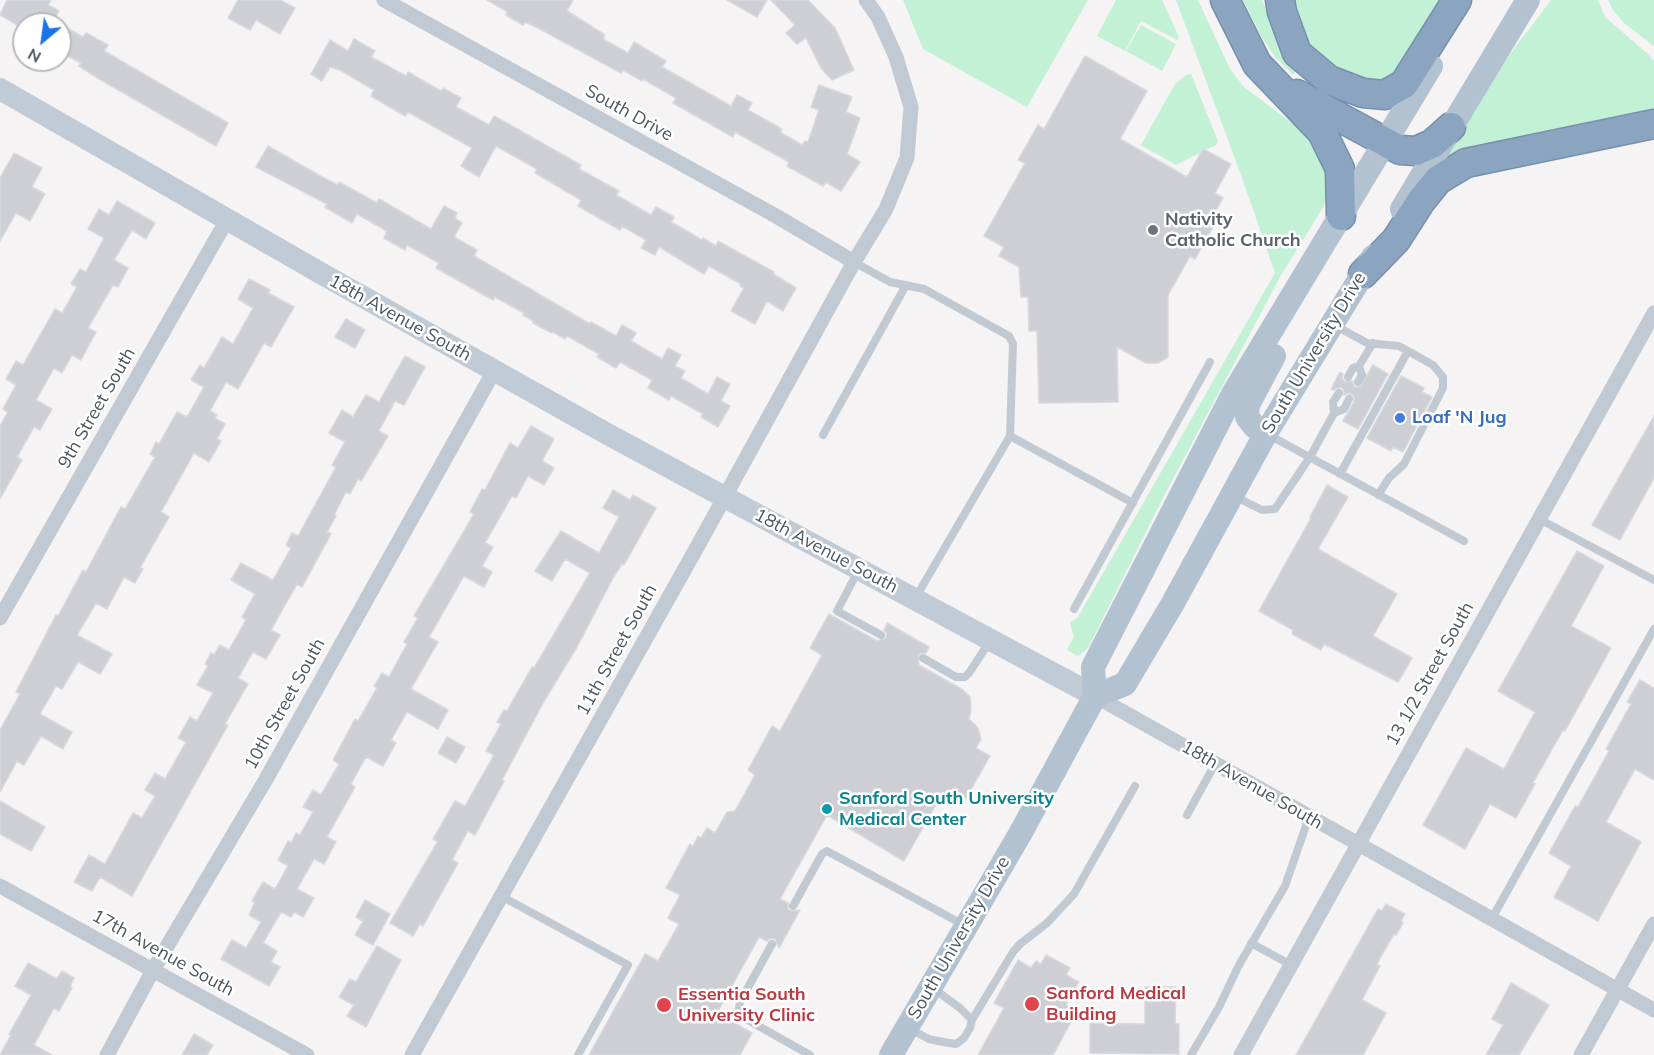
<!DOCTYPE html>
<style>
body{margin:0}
#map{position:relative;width:1654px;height:1055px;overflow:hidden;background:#f5f3f3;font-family:Mulish,sans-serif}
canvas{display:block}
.north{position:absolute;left:12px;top:12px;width:60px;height:60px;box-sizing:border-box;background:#fff;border:2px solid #b7bbc0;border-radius:50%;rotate:209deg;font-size:16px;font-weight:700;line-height:24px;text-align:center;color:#4a5661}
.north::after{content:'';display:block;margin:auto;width:21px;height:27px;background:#1a73e8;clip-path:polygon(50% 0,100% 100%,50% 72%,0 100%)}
</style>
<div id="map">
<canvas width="1654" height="1055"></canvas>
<div class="north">N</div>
</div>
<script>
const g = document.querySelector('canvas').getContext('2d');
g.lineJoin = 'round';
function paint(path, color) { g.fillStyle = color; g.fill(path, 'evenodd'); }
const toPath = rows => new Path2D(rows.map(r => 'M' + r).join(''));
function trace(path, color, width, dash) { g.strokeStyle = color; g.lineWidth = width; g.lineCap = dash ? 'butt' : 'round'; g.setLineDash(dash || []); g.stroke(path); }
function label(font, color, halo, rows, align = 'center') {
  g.font = font + ' Mulish,sans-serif'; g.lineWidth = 5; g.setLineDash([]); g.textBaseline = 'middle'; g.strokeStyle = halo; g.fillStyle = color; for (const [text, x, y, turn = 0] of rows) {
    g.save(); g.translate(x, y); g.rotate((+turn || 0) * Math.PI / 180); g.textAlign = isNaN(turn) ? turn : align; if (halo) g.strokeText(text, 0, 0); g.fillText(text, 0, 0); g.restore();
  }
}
paint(toPath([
 [903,0,1088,0,1027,107,923,49],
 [1116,0,1162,0,1179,37,1177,40,1141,21,1125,51,1097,36],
 [1176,0,1198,0,1230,69,1244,87,1317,142,1331,172,1324,206,1280,277,1164,496,1088,648,1078,656,1067,650,1074,637,1070,623,1078,617,1275,273,1241,175],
 [1243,0,1262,0,1277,37,1299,67,1293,75,1276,58,1262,38],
 [1290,0,1443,0,1399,69,1389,77,1380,81,1369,82,1334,68,1310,46,1303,36],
 [1551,0,1598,0,1605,17,1649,55,1654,61,1654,113,1439,168,1492,78],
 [1608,0,1654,0,1654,46,1624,23,1613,10],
 [1141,25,1176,44,1162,71,1126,51],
 [1191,74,1218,141,1216,145,1176,165,1141,145,1175,84,1186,75]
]), '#c3f1d5');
const building = toPath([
 [7,0,51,0,48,5,59,11,52,24,24,24,24,29,0,15,7,0],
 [238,0,280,0,295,8,280,34,256,20,250,30,228,18,238,0],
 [487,0,573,0,567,11,605,35,603,39,628,53,634,42,666,61,662,67,731,106,737,95,752,103,748,110,782,129,780,132,802,145,805,141,808,142,819,110,811,107,819,85,852,97,846,112,860,118,847,154,860,162,841,191,826,182,823,186,787,166,789,162,735,132,733,137,673,103,676,98,643,79,642,81,623,70,621,73,538,28,525,22,523,25,506,15,508,12,487,0],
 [727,0,767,0,757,17,727,0],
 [771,0,808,0,835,28,854,70,832,80,821,68,806,38,797,44,786,33,795,25,771,0],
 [60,24,83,37,86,33,108,45,104,51,228,123,216,146,101,80,79,66,81,63,60,52,60,24],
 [354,39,375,51,371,57,406,76,408,72,441,91,443,88,461,98,456,107,489,125,494,116,581,165,579,169,619,191,616,195,651,215,656,207,674,217,671,222,702,240,703,238,716,246,718,241,774,272,773,274,796,288,783,311,767,301,755,324,731,311,744,288,740,286,741,284,709,266,704,274,659,247,655,255,641,248,646,240,622,226,620,230,578,206,581,200,535,173,537,169,496,146,479,177,461,166,472,148,408,112,405,116,371,96,374,90,340,70,330,67,322,81,311,74,330,40,348,51,354,39],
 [1085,56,1147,91,1120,139,1187,177,1203,149,1231,164,1215,193,1223,198,1209,222,1214,225,1195,259,1190,256,1168,295,1168,357,1158,363,1146,363,1117,347,1118,402,1039,403,1037,331,1029,331,1028,297,1021,297,1019,267,999,256,1004,247,984,236,1025,163,1018,160,1038,125,1044,129,1085,56],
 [268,146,322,177,338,185,339,182,377,203,379,199,431,229,444,206,457,213,455,218,462,223,454,237,477,250,474,256,590,324,591,322,616,336,622,325,636,333,631,341,662,359,668,348,681,355,675,366,685,371,681,378,708,394,717,377,730,384,721,401,730,406,718,427,701,417,703,414,671,396,669,400,648,388,652,380,620,362,616,368,597,357,599,354,567,336,565,339,553,332,552,333,533,323,533,321,523,315,524,313,495,297,493,300,436,268,439,263,407,245,405,250,384,238,387,231,357,214,352,223,325,207,327,204,256,167,268,146],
 [14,153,42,168,32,187,45,194,30,221,16,213,0,241,0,178,14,153],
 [117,201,155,223,146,239,132,230,114,260,128,268,118,287,113,285,88,328,96,332,81,360,72,355,62,373,54,368,36,400,52,409,40,430,34,427,17,457,22,460,0,499,0,426,8,412,3,409,16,385,6,379,16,361,23,365,55,309,62,313,77,287,71,284,80,269,86,272,104,238,88,229,99,209,109,215,117,201],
 [249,279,270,290,268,293,294,307,271,347,264,343,238,389,226,382,210,411,217,415,215,418,225,424,217,439,221,441,209,462,194,453,161,512,169,517,140,568,143,569,135,583,124,577,107,609,96,603,77,635,112,654,100,674,78,662,62,689,56,686,40,714,72,732,63,749,41,736,24,765,17,761,0,792,0,730,20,694,16,692,56,615,58,616,83,570,86,572,121,507,125,509,155,457,150,454,156,442,159,444,177,412,187,417,204,387,191,380,200,365,204,368,222,337,233,344,253,308,238,299,249,279],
 [346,319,365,330,355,348,335,337,346,319],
 [405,356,425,367,404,405,395,401,379,431,388,436,361,481,358,479,350,494,346,492,334,515,336,516,327,532,331,534,302,587,297,584,271,630,280,635,266,659,253,652,238,678,248,684,225,724,228,725,132,896,100,877,92,891,74,882,89,855,105,864,133,813,142,818,155,796,145,790,155,773,165,779,186,742,178,738,190,717,197,721,213,693,197,685,208,666,205,664,211,653,214,655,220,645,229,650,246,620,242,617,255,594,231,580,241,563,273,580,291,548,286,545,292,533,298,536,336,467,332,465,345,442,329,433,342,410,353,417,366,395,379,402,405,356],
 [1373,365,1388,374,1358,429,1343,421,1354,402,1354,396,1349,393,1344,395,1344,390,1340,387,1334,390,1331,389,1340,372,1343,374,1342,378,1345,382,1352,381,1355,387,1360,387,1373,365],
 [1401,376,1424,388,1422,392,1432,397,1403,452,1393,447,1391,451,1367,438,1401,376],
 [1654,416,1654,478,1620,540,1592,525,1654,416],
 [531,426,554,439,542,461,554,468,544,485,528,476,516,498,512,496,485,543,493,547,482,566,492,572,484,587,464,576,429,637,438,642,411,689,448,710,438,729,407,712,391,740,396,743,383,766,366,757,351,784,355,787,327,837,336,842,324,864,314,859,297,889,314,898,303,917,294,912,291,917,281,912,263,943,277,951,271,962,280,967,269,986,221,959,232,940,246,948,261,922,249,915,255,902,252,901,263,882,275,889,288,866,278,860,288,841,291,843,296,833,300,835,313,812,303,807,313,790,321,795,339,764,333,760,355,719,358,721,377,688,374,686,382,673,389,677,407,644,404,642,418,618,414,616,474,514,470,512,482,489,485,490,510,443,518,448,531,426],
 [1327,485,1348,497,1318,549,1397,594,1373,636,1412,658,1398,682,1324,644,1321,650,1292,634,1293,630,1259,611,1311,518,1310,517,1327,485],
 [613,490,630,500,633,495,656,508,624,565,622,564,613,578,577,647,543,703,502,780,504,781,475,835,468,831,452,860,458,863,423,926,420,924,413,936,390,923,438,841,433,839,455,801,465,806,494,755,486,751,501,724,497,722,504,710,507,711,532,667,534,668,590,573,565,559,552,581,535,571,561,531,599,553,619,517,603,508,613,490],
 [1577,551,1604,566,1571,626,1611,648,1565,731,1563,730,1533,783,1535,784,1516,818,1490,804,1465,849,1423,825,1466,748,1504,769,1535,712,1498,691,1577,551],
 [829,614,877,641,886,638,887,634,884,630,887,623,929,647,926,653,921,653,918,656,919,665,963,690,970,697,971,710,969,719,978,728,981,739,976,748,990,756,965,800,950,792,945,802,935,806,904,861,827,815,780,899,788,903,788,909,791,911,800,910,779,948,775,939,771,938,767,941,759,937,717,1013,752,1033,740,1055,589,1055,645,954,658,961,679,924,668,918,680,895,666,888,690,844,693,846,698,836,701,838,707,828,715,833,727,812,735,811,755,775,748,770,772,726,780,731,822,655,810,648,829,614],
 [1640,680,1654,688,1654,780,1635,769,1606,822,1641,842,1598,921,1554,897,1571,866,1549,853,1575,806,1578,807,1609,751,1606,749,1631,704,1627,702,1640,680],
 [447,737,465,747,456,763,438,753,447,737],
 [0,801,45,827,31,851,0,834,0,801],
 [365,900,390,914,373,945,355,935,363,921,356,917,365,900],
 [1386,904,1405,914,1401,921,1403,923,1396,935,1394,934,1380,958,1377,965,1380,966,1362,1000,1386,1013,1363,1055,1296,1055,1378,909,1382,911,1386,904],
 [377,946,401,960,366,1027,347,1016,354,1005,339,997,350,979,356,982,377,946],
 [1046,955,1070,968,1066,975,1079,982,1066,1005,1077,1011,1053,1055,978,1055,1004,1008,994,1003,1018,960,1031,968,1036,961,1041,964,1046,955],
 [28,963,57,979,62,971,74,978,70,987,72,988,59,1011,54,1008,34,1045,52,1055,0,1055,11,1035,9,1034,31,995,15,986,28,963],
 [1511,983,1549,1005,1519,1055,1486,1055,1503,1025,1492,1019,1511,983],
 [1145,987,1176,987,1175,1024,1179,1024,1179,1054,1090,1053,1090,1023,1145,1024,1145,987],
 [194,1034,213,1045,207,1055,182,1055,194,1034]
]);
paint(building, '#cdcfd5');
trace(building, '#d7d9de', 1.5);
const highway = toPath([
 [1225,0,1257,64,1322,132,1340,169,1341,216],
 [1280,0,1282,12,1297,53,1329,80,1363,93,1385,95,1404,84,1457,0],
 [1297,94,1400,150,1416,151,1432,144,1451,127],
 [1363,274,1396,240,1421,201,1438,180,1466,163,1654,124]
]);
trace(highway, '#7690ad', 31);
trace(toPath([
 [854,262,890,282,924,289,1009,336,1013,344,1010,436,916,597],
 [1336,326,1367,343,1399,346,1433,365,1443,377,1443,388,1404,464,1389,478,1378,495],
 [1359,366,1373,343],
 [1348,377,1353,368,1359,366,1362,375,1358,382],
 [1339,393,1333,402,1334,413,1344,409,1349,399],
 [1267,434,1464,541],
 [823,435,906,285],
 [1010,436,1133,503],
 [1340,474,1408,351],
 [1236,497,1262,510,1275,509,1310,457,1334,413],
 [1539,519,1654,580],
 [858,571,837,611,881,635],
 [1074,609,1210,362],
 [923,658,956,677,965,677,969,673,990,641],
 [1187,815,1215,764],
 [501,896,628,965,578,1055],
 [793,906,822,854,827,851,964,925],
 [1491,920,1654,629],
 [1251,943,1291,965],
 [772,944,740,1002,739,1008,741,1014,746,1019,810,1055],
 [972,1020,1013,952,1020,944,1047,923,1074,894,1135,786],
 [910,1029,929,1039,943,1042,956,1044,964,1038,970,1028,972,1020,960,1008,934,989],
 [1191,1055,1219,1007,1239,965,1285,886,1309,817]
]), '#c1cad2', 8);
trace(toPath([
 [384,0,776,216,854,262],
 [0,618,228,218],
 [1095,696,1654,1010],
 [0,886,307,1055],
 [107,1055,153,970,265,781,494,371],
 [412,1055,696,549,854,262,886,209,907,158,911,107,896,57,878,17,866,0],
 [1241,1055,1654,313],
 [1581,1055,1654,924]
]), '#c1cad2', 15);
trace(toPath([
 [0,89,324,275,611,436,1095,696]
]), '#c1cbd6', 22);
trace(toPath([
 [1402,209,1528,0],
 [1266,433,1255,427,1247,417,1248,405,1274,356],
 [1095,696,1125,684,1173,603,1266,433,1373,257],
 [891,1055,1020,834,1095,696,1093,667,1233,394,1431,66]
]), '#b3c2d1', 24);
trace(highway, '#8ba5c1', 28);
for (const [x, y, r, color] of [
 [1153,230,6,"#6b7280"],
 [1400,418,6,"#3f7fe0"],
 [827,809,6,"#0f9aa8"],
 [1032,1004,8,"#e0444e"],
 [664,1005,8,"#e0444e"]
]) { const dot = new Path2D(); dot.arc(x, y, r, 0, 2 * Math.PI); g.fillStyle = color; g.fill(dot); trace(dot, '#fff', 2); }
label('18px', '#4a5661', '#fff', [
 ["South Drive",629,113,29],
 ["18th Avenue South",400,318,29],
 ["South University Drive",1314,353,-59],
 ["9th Street South",97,408,-60],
 ["18th Avenue South",826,551,28],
 ["11th Street South",617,650,-61],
 ["13 1/2 Street South",1430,674,-61],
 ["10th Street South",285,704,-61],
 ["18th Avenue South",1252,785,30],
 ["South University Drive",959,938,-60],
 ["17th Avenue South",163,953,29]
]);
label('bold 18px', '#5b616d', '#fff', [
 ["Nativity",1165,220],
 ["Catholic Church",1165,241]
], 'left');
label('bold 18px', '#366cbe', '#fff', [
 ["Loaf 'N Jug",1412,418]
], 'left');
label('bold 18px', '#0d838f', '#fff', [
 ["Sanford South University",839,799],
 ["Medical Center",839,820]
], 'left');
label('bold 18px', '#be3a42', '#fff', [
 ["Sanford Medical",1046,994],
 ["Building",1046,1015],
 ["Essentia South",678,995],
 ["University Clinic",678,1016]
], 'left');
</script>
